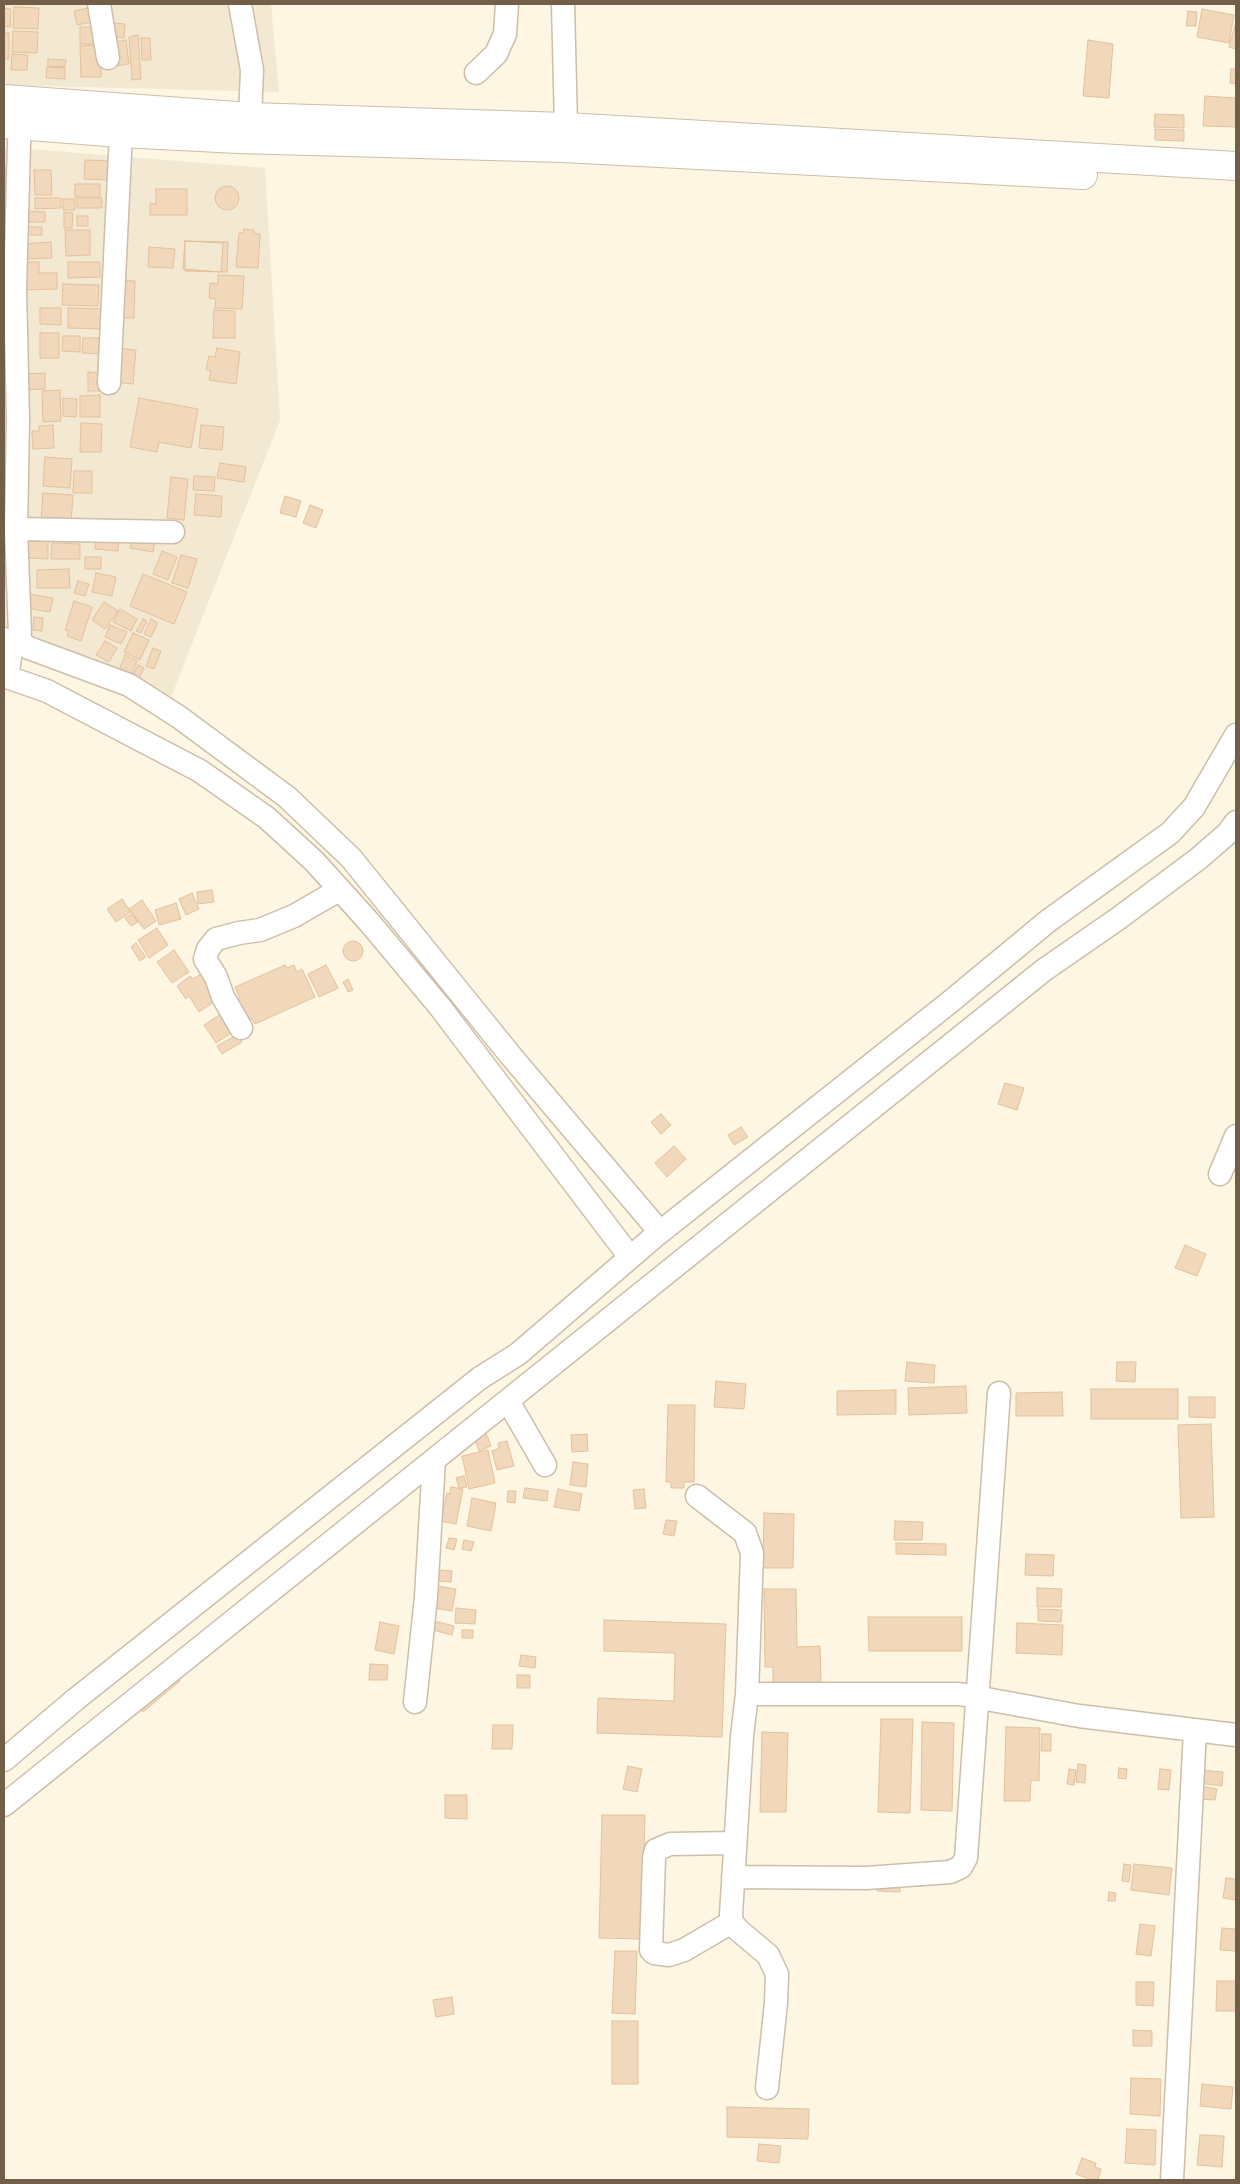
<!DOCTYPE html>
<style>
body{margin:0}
#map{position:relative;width:1240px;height:2184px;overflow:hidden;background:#fcf6e2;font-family:Arial,sans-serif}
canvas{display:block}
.frame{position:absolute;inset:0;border:5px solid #735e49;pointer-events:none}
</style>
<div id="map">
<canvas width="1240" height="2184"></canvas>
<div class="frame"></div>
</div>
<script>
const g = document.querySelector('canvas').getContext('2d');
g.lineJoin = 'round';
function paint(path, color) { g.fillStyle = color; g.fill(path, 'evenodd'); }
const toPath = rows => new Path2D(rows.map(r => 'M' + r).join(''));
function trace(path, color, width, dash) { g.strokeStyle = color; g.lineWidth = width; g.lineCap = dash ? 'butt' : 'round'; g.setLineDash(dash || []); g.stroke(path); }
paint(toPath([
 [4,4,271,4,279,92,4,85],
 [4,147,265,168,280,420,171,697,20,633,4,632]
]), '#f3e8d1');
const building = toPath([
 [14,7,39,8,38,29,13,28,14,7],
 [93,7,96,21,77,25,74,11,93,7],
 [4,8,11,9,10,27,4,26,4,8],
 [1202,9,1234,15,1229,43,1197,37,1202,9],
 [1188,11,1197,12,1196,26,1186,26,1188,11],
 [1236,22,1236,49,1229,47,1236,22],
 [114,23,125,24,124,38,113,37,114,23],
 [80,27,99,27,99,44,80,44,80,27],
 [13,31,38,32,37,53,12,52,13,31],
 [4,33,9,33,9,59,4,59,4,33],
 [138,35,141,79,132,80,129,37,138,35],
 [141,38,150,38,151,60,142,60,141,38],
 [126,40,129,64,114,66,112,43,126,40],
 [1088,40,1113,44,1109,98,1083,96,1088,40],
 [100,45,101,77,81,77,80,46,100,45],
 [12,54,28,55,27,70,11,70,12,54],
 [48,59,66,60,65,67,48,66,48,59],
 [47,67,65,68,65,79,46,78,47,67],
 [1231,69,1236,69,1236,84,1230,83,1231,69],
 [1205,96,1236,98,1236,127,1203,126,1205,96],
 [1155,114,1184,115,1184,128,1154,127,1155,114],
 [1155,129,1184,130,1184,141,1155,140,1155,129],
 [85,160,111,161,111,180,84,179,85,160],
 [4,167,6,167,5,203,4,203,4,167],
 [34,170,51,170,52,195,35,195,34,170],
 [75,184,100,184,100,197,75,197,75,184],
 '215 198a12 12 0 1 1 24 0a12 12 0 1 1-24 0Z',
 [156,189,187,189,187,215,150,215,150,203,156,204,156,189],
 [35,198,61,198,61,208,35,209,35,198],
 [77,198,102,198,102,208,77,208,77,198],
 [63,199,75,199,75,210,63,210,63,199],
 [22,211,45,212,45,222,22,222,22,211],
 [64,212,73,213,72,228,64,228,64,212],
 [77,216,88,216,88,226,77,226,77,216],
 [28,227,42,227,42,235,27,235,28,227],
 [244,229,254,230,254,234,260,234,258,268,236,267,239,233,243,233,244,229],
 [65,230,90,230,90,255,66,256,65,230],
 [185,241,223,243,221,272,183,269,185,241],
 [185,241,228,242,227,272,185,271,185,241],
 [51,242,52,258,22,259,22,244,51,242],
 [149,247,175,249,173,268,148,267,149,247],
 [23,262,39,262,39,273,57,273,57,289,23,290,23,262],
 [68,262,100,262,100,277,68,278,68,262],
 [218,275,244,276,242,309,215,308,216,299,209,298,210,283,218,284,218,275],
 [116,280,135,281,134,318,116,318,116,280],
 [63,284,99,285,98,306,62,305,63,284],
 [40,308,61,308,61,325,40,324,40,308],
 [68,308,104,309,104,329,68,328,68,308],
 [214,310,235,311,235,338,213,338,214,310],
 [40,333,59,333,59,358,40,358,40,333],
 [63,336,80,336,80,352,62,351,63,336],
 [83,338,100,338,99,354,82,353,83,338],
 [115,348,136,350,133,384,112,382,115,348],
 [217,348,240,352,236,384,209,380,211,371,206,370,209,356,215,357,217,348],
 [4,364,6,364,8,390,4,391,4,364],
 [88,372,104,373,103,391,88,391,88,372],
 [45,373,45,389,25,390,25,374,45,373],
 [60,390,61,421,43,422,42,391,60,390],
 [100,395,100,417,80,417,80,396,100,395],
 [63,398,77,399,76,417,63,416,63,398],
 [139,398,198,409,191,448,159,442,157,452,130,447,139,398],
 [81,423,102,424,101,452,80,452,81,423],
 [53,425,54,448,33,449,32,431,39,431,39,426,53,425],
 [201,425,224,427,222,450,199,448,201,425],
 [45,457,72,459,70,488,43,486,45,457],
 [220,463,246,467,244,482,217,478,220,463],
 [74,471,92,471,92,493,73,493,74,471],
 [194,476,215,477,214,491,193,490,194,476],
 [171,477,188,479,184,520,167,518,171,477],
 [43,493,73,495,71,523,41,520,43,493],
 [196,494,222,496,221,517,194,515,196,494],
 [285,496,301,501,296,517,280,513,285,496],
 [310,505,323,510,316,528,303,523,310,505],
 [133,535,155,539,153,552,130,548,133,535],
 [96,536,119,537,118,551,95,549,96,536],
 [28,540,48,540,48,559,28,558,28,540],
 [52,543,80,544,80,559,51,559,52,543],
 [162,551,177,557,168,580,153,574,162,551],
 [181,555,197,559,188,588,172,583,181,555],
 [85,557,101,557,101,569,85,569,85,557],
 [69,569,70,588,37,588,37,570,69,569],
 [96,573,116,577,112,596,92,592,96,573],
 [143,574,187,592,174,624,130,606,143,574],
 [78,581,89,584,85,596,74,593,78,581],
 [29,594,53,598,50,612,27,608,29,594],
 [74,601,92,607,81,641,67,636,69,631,65,630,74,601],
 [104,602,118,611,105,629,92,620,104,602],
 [120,609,137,619,131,631,113,622,120,609],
 [34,617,43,618,42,631,33,630,34,617],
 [143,619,147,621,141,633,136,631,143,619],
 [151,619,158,623,151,637,144,634,151,619],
 [110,625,127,632,121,644,105,637,110,625],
 [133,633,149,640,140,660,124,652,133,633],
 [105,641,117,648,109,662,96,655,105,641],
 [153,648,161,651,154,669,146,666,153,648],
 [125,655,137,661,130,678,118,673,125,655],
 [138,665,144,668,138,680,132,677,138,665],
 [212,890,214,902,198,904,197,892,212,890],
 [192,893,199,909,186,915,179,899,192,893],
 [122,899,131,912,116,922,107,909,122,899],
 [142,900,156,921,144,929,129,909,142,900],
 [176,903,181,919,159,925,155,910,176,903],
 [132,914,138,922,131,926,125,918,132,914],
 [157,928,168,945,149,958,138,940,157,928],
 '343 951a10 10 0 1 1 20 0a10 10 0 1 1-20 0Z',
 [136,943,146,957,140,961,131,947,136,943],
 [174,950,189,972,172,983,157,962,174,950],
 [285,965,287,968,294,965,297,972,302,969,315,997,255,1024,252,1019,245,1022,235,1001,240,999,235,987,285,965],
 [326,965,338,988,319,997,308,974,326,965],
 [201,974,218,999,199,1012,189,996,186,999,177,986,190,976,193,979,201,974],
 [348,979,353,990,348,992,343,982,348,979],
 [224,1012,236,1030,216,1043,204,1025,224,1012],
 [238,1034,242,1042,222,1054,217,1046,238,1034],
 [1005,1083,1024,1088,1017,1110,998,1104,1005,1083],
 [661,1114,671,1125,661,1134,651,1122,661,1114],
 [741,1127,748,1137,734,1145,728,1135,741,1127],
 [674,1146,686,1159,667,1177,655,1163,674,1146],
 [1185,1245,1206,1254,1197,1276,1175,1268,1185,1245],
 [907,1362,935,1365,934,1383,905,1381,907,1362],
 [1117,1362,1136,1362,1135,1382,1116,1381,1117,1362],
 [716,1381,746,1384,744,1409,714,1407,716,1381],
 [966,1386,967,1413,909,1415,908,1388,966,1386],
 [1091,1389,1178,1389,1178,1419,1091,1419,1091,1389],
 [896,1390,896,1414,837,1415,837,1391,896,1390],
 [1062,1392,1063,1416,1016,1416,1016,1393,1062,1392],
 [1189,1397,1215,1397,1215,1418,1189,1417,1189,1397],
 [668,1405,695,1405,694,1482,684,1482,684,1488,671,1488,671,1482,666,1482,668,1405],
 [1211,1424,1214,1517,1181,1518,1178,1425,1211,1424],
 [486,1433,491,1446,479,1451,474,1437,486,1433],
 [587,1434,588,1451,572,1452,571,1435,587,1434],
 [507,1441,514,1466,497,1470,492,1451,499,1448,498,1443,507,1441],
 [488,1450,495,1483,469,1489,462,1456,488,1450],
 [573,1462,588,1464,586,1487,570,1485,573,1462],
 [464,1476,467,1487,459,1488,456,1478,464,1476],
 [451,1487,463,1489,456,1524,435,1520,437,1510,443,1511,447,1493,450,1494,451,1487],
 [525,1488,548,1491,547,1501,523,1498,525,1488],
 [558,1489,582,1494,579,1511,554,1507,558,1489],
 [644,1489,646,1508,635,1509,633,1490,644,1489],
 [508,1491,516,1491,515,1503,507,1502,508,1491],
 [472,1498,496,1503,491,1531,467,1526,472,1498],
 [764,1513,794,1514,793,1568,763,1568,764,1513],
 [666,1520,677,1521,674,1536,663,1534,666,1520],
 [895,1521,923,1522,922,1540,894,1540,895,1521],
 [449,1538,457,1539,454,1550,446,1548,449,1538],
 [464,1540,474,1542,471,1551,462,1549,464,1540],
 [896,1543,946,1544,946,1555,896,1554,896,1543],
 [1026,1554,1054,1555,1053,1576,1025,1575,1026,1554],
 [440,1570,452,1571,451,1582,438,1581,440,1570],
 [438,1586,456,1589,452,1611,434,1608,438,1586],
 [1037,1588,1062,1589,1061,1607,1037,1607,1037,1588],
 [764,1589,796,1589,797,1647,820,1646,821,1683,815,1688,773,1689,773,1667,765,1667,764,1589],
 [456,1608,476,1610,475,1624,455,1623,456,1608],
 [1038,1609,1062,1610,1061,1622,1038,1621,1038,1609],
 [868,1617,962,1617,962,1651,869,1651,868,1617],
 [430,1620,454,1626,452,1635,429,1629,430,1620],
 [604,1620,726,1624,722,1737,597,1733,598,1698,674,1701,675,1653,604,1651,604,1620],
 [380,1622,399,1626,394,1654,375,1650,380,1622],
 [1017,1623,1063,1625,1062,1655,1016,1653,1017,1623],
 [462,1630,473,1630,473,1638,462,1638,462,1630],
 [521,1655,536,1657,535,1668,519,1666,521,1655],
 [370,1664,388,1665,387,1680,369,1680,370,1664],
 [172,1671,180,1681,143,1712,135,1703,172,1671],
 [517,1675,530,1675,530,1688,517,1688,517,1675],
 [881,1719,913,1719,910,1813,878,1812,881,1719],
 [922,1722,954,1723,952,1811,921,1810,922,1722],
 [493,1725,513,1725,512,1749,492,1749,493,1725],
 [1006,1727,1040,1728,1039,1781,1031,1780,1030,1801,1004,1801,1006,1727],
 [762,1732,788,1733,786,1812,760,1812,762,1732],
 [1042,1734,1051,1734,1051,1751,1041,1751,1042,1734],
 [1078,1764,1086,1765,1085,1783,1076,1782,1078,1764],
 [628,1766,642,1769,637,1792,623,1789,628,1766],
 [1119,1768,1127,1769,1126,1779,1118,1778,1119,1768],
 [1069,1769,1076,1770,1074,1785,1067,1784,1069,1769],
 [1160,1769,1171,1770,1169,1790,1158,1789,1160,1769],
 [1199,1770,1223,1772,1222,1786,1198,1783,1199,1770],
 [1201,1786,1217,1789,1215,1800,1199,1799,1201,1786],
 [445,1795,467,1795,467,1819,445,1818,445,1795],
 [602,1815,645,1815,642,1939,599,1938,602,1815],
 [1124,1864,1131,1865,1129,1882,1122,1881,1124,1864],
 [1134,1864,1172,1868,1169,1895,1131,1890,1134,1864],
 [1226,1878,1236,1879,1236,1900,1223,1898,1226,1878],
 [878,1881,900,1882,900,1892,877,1891,878,1881],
 [1109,1892,1116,1893,1115,1901,1108,1901,1109,1892],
 [1140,1924,1155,1926,1151,1956,1136,1954,1140,1924],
 [1222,1928,1236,1929,1236,1951,1220,1950,1222,1928],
 [615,1951,637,1951,635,2014,612,2013,615,1951],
 [1217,1981,1236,1981,1236,2011,1216,2011,1217,1981],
 [1136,1982,1154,1982,1153,2006,1136,2005,1136,1982],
 [452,1997,454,2014,436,2017,433,2000,452,1997],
 [612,2021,638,2021,638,2084,612,2084,612,2021],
 [1133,2030,1152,2031,1152,2046,1133,2046,1133,2030],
 [1131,2078,1161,2079,1160,2116,1130,2114,1131,2078],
 [1202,2084,1233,2087,1231,2109,1200,2106,1202,2084],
 [727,2107,809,2109,808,2139,727,2137,727,2107],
 [1127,2129,1156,2130,1155,2165,1125,2163,1127,2129],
 [1200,2135,1224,2136,1222,2167,1197,2165,1200,2135],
 [759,2144,781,2146,779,2163,757,2161,759,2144],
 [1082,2158,1096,2163,1095,2167,1101,2169,1098,2180,1092,2180,1076,2174,1082,2158]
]);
paint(building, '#f1d8ba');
trace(building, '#e3c19b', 1);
const minor = toPath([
 [99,4,108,58],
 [240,4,252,70,250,117],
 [563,4,566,127],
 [476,73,496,54,505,34,507,4],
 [109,383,121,133],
 [16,529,173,532],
 [4,639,17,641,29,648,129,685,179,717,287,797,351,858,511,1056,660,1232],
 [4,676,47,691,200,771,267,818,314,861,370,923,440,1007,630,1257],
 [7,677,11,651,20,633,16,529,18,419,15,289,20,108],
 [241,1028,223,997,216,977,205,959,208,949,216,939,239,933,260,930,294,916,339,890],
 [1220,1174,1236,1136],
 [508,1401,545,1465],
 [697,1496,745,1533,752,1553,747,1694],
 [415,1702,426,1597,434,1460],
 [4,1760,76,1699,451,1401,480,1378,518,1354,654,1237,950,1002,1048,921,1170,833,1194,807,1236,735],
 [4,1805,1044,970,1119,918,1198,859,1228,833,1236,822],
 [733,1877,866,1878,950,1872,961,1867,966,1858,999,1393],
 [732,1922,684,1950,669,1955,654,1953,651,1950,654,1858,656,1850,670,1844,735,1843],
 [767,2088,776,2003,777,1974,768,1955,737,1929,732,1922,731,1915,742,1736,747,1694,959,1694,1079,1716,1236,1735],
 [1172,2180,1195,1730]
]);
const tertiary = toPath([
 [4,99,250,117,566,127,1236,166],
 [4,124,121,133,238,139,563,148,1083,175]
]);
trace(minor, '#cdbea9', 25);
trace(tertiary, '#cdbea9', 30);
trace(minor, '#fff', 22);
trace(tertiary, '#fff', 28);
</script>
